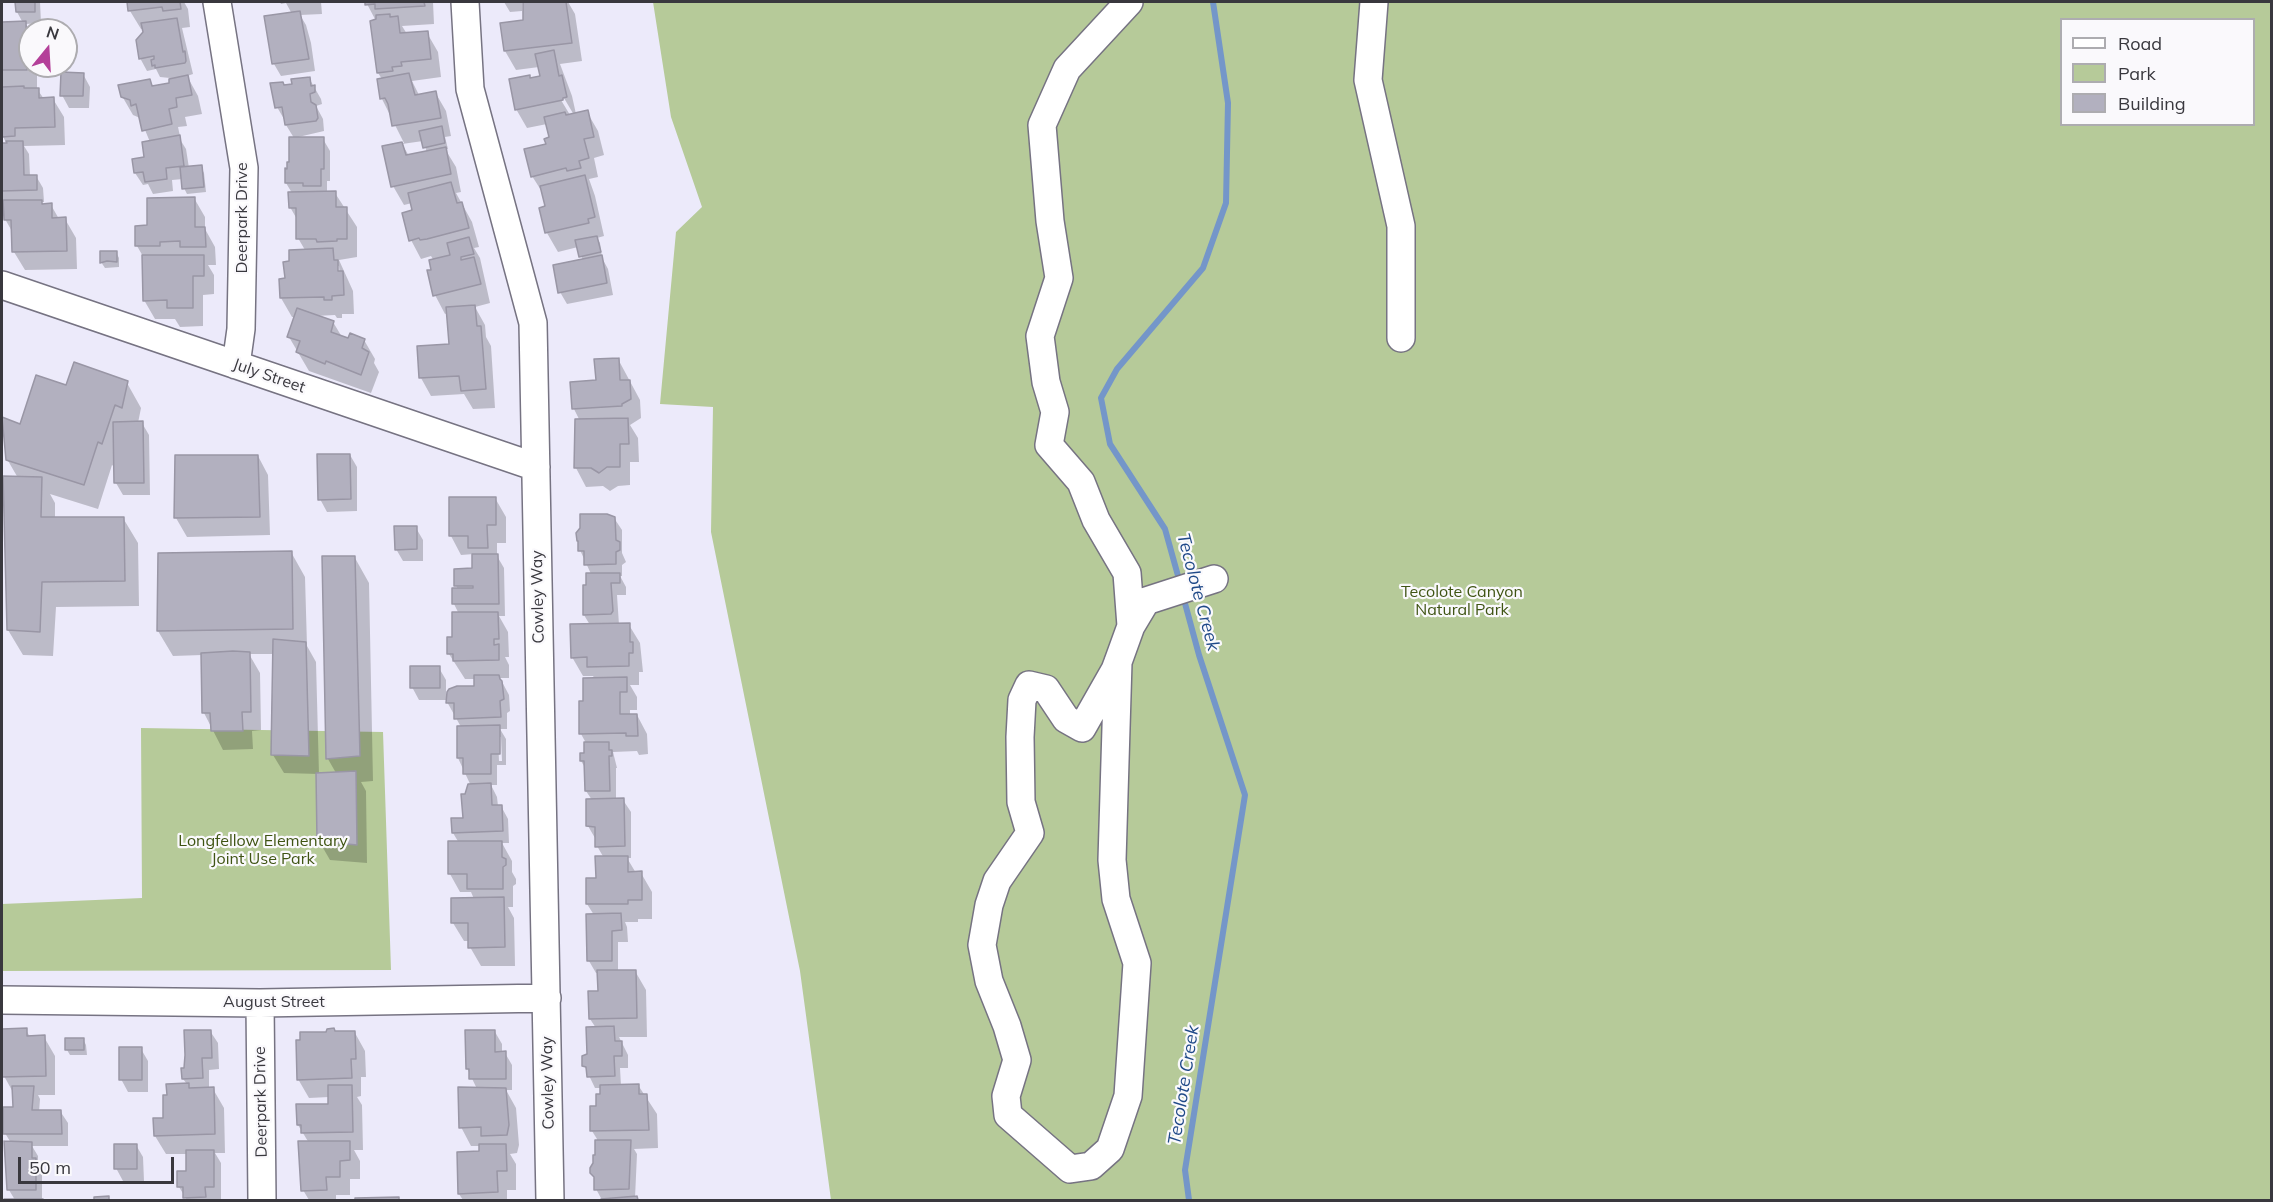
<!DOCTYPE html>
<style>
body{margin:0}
#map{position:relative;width:2273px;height:1202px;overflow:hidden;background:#eceafa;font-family:Mulish,sans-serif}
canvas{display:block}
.frame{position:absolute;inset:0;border:3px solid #39383e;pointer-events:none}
.legend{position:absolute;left:2060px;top:18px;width:195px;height:108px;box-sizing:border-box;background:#faf9fc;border:2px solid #adacb0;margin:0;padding:8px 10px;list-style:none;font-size:18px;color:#39383e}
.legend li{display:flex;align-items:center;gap:12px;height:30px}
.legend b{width:30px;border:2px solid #adacb0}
.north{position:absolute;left:18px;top:18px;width:60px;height:60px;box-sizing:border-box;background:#faf9fc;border:2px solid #adacb0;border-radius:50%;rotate:18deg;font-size:16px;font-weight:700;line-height:24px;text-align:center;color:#39383e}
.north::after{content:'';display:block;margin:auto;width:21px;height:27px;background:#b44099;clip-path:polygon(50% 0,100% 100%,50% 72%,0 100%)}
.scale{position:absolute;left:18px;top:1157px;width:156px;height:27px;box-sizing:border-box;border:3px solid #39383e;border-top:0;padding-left:8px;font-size:18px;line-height:21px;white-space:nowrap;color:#39383e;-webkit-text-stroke:4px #faf9fc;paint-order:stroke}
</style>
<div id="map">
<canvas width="2273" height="1202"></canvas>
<div class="frame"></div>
<ul class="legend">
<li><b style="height:8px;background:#fff"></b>Road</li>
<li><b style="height:16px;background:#b6ca99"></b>Park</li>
<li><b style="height:16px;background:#b2b0bf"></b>Building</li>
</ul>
<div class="north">N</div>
<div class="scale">50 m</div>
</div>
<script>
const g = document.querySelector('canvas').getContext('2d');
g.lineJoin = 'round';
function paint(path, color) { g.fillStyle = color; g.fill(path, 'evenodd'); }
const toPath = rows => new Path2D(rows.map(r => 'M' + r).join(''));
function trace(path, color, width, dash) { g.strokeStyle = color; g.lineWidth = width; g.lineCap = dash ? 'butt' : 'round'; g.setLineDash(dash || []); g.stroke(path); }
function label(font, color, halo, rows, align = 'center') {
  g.font = font + ' Mulish,sans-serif'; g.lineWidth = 4.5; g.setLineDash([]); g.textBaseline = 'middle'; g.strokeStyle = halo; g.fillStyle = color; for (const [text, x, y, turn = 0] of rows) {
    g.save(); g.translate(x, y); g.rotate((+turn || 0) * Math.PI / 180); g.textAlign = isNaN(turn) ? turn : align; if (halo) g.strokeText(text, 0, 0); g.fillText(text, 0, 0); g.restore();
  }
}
paint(toPath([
 [653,2,2271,2,2271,1200,831,1200,800,971,711,532,713,407,660,404,676,232,702,207,671,117],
 [2062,20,2254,20,2254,124,2062,124],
 [141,728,383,732,391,970,2,971,2,904,142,898]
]), '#b6ca99');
paint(toPath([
 [12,2,40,2,41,23,26,24,30,31,30,66,37,66,37,89,44,99,53,99,64,117,65,145,24,146,29,154,30,176,36,176,43,188,44,202,41,202,43,205,51,205,59,219,65,219,76,238,77,269,25,270,14,252,13,233,5,219,4,202,2,203,2,143,6,143,2,134,2,23,23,23,17,12,17,3],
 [129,2,184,2,188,9,190,27,182,28,193,74,187,76,198,96,202,114,185,117,187,126,178,127,181,141,186,149,189,168,201,167,204,173,206,192,187,194,184,188,183,179,172,180,173,191,153,194,148,184,143,185,135,173,146,158,150,142,140,118,133,115,122,96,150,80,154,88,171,84,170,78,160,77,156,69,147,71,140,58,144,29,141,29,130,11],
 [280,2,321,2,322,14,300,15,306,25,311,43,315,71,281,76,274,64,292,14,286,3,281,4],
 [366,2,433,2,434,24,402,26,407,34,427,33,438,52,441,77,412,81,419,95,435,92,446,111,451,136,445,137,448,149,445,149,456,167,461,192,456,193,472,222,479,247,474,248,480,258,490,303,475,307,485,325,486,337,491,346,495,408,473,409,464,394,431,396,421,378,450,345,448,313,445,314,435,295,434,261,431,256,421,259,411,240,414,211,412,203,404,205,393,186,384,147,404,143,382,99,378,80,382,79,378,73,376,21],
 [423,141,427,152,409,156,402,144],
 [504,2,522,2,522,11,510,12],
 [524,2,568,2,575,14,582,61,560,64,572,96,576,114,587,112,598,131,604,155,594,158,598,177,589,179,595,196,604,236,597,238,600,243,602,258,608,269,613,295,567,304,560,292,583,261,578,247,558,252,547,233,541,209,546,208,544,195,532,176,551,139,547,124,527,128,516,109,531,79,542,77,539,67,516,70,505,51,525,21,526,17],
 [561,93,574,115,570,115,558,95],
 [83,74,90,87,89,108,69,108,62,95],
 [309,78,321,99,322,104,316,106,323,119,324,131,294,138,286,125,286,119,284,119,277,107,285,87],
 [323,139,330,151,330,181,327,181,327,193,335,193,357,227,357,257,339,260,353,291,354,314,342,314,342,318,337,318,335,315,315,316,333,322,342,337,364,340,375,359,374,363,379,372,371,393,309,371,289,337,296,317,292,317,281,298,291,263,305,250,298,238,298,221,290,207,292,193,286,183],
 [336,266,339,266,340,278],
 [194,198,205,217,205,229,215,247,216,265,208,265,214,275,214,294,203,295,203,326,180,327,175,319,155,319,144,300,144,258,137,246,149,227],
 [116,252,119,258,119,267,105,268,101,262],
 [618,359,640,400,641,418,630,425,638,438,639,462,630,462,630,485,618,486,610,491,603,486,586,487,576,468,580,421,574,409],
 [127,383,141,408,138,423,142,423,149,435,150,495,123,495,116,483,116,468,112,465,98,509,50,494,55,503,55,518,123,518,138,543,139,606,56,607,53,656,23,655,8,630,18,478,7,459,21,426,67,386],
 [350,455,357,467,357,511,327,512,320,499],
 [258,456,268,475,270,535,187,537,176,518],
 [495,498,506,517,506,543,497,543,497,556,504,568,505,616,499,616,508,632,509,657,505,657,509,665,509,678,500,678,509,695,510,711,507,713,507,729,500,729,506,739,506,765,497,765,497,785,491,785,497,797,498,806,501,806,508,819,509,843,502,843,512,861,512,872,516,879,516,884,513,886,513,907,508,907,514,918,515,966,481,966,470,947,470,941,464,941,453,923,474,899,471,892,460,892,450,874,459,843,453,833,464,819,471,786,458,758,461,727,446,700,451,690,476,687,475,679,465,679,449,654,449,638,454,638,459,614,454,604,458,590,456,585,474,570,474,554,461,555,451,536],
 [498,737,501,737,502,761,499,761],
 [614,518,622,530,622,553,626,562,622,565,622,576,620,576,626,587,626,595,617,595,619,625,629,625,640,643,643,672,639,672,639,685,630,685,637,697,637,710,630,710,630,715,637,715,647,734,648,754,639,755,637,751,613,752,617,768,616,768,616,800,623,800,631,812,631,858,627,858,636,873,641,873,652,892,652,919,638,919,638,922,625,922,627,927,628,942,618,942,618,971,635,971,646,990,647,1037,619,1037,628,1055,628,1068,620,1068,621,1086,638,1085,657,1114,658,1148,634,1149,637,1154,635,1198,638,1200,602,1200,596,1189,597,1139,592,1131,601,1096,601,1088,595,1088,584,1065,596,1028,590,1019,599,993,599,973,596,973,589,961,594,915,587,904,604,858,597,846,597,838,595,838,588,826,592,800,586,791,586,769,581,761,585,755,586,743,581,734,585,702,595,679,593,676,583,676,572,657,590,625,584,615,584,586,588,586,591,574,580,550],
 [416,528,423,540,423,561,403,561,396,549],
 [291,552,305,577,307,646,316,662,319,774,336,773,328,759,355,558,369,583,373,781,361,782,366,791,367,863,330,860,319,841,318,774,284,773,273,755,274,654,249,654,260,673,261,730,252,731,253,749,223,750,204,713,202,655,173,656,158,631,160,554],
 [439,668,446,680,446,700,419,700,412,687],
 [26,1030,30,1037,44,1037,55,1056,55,1095,38,1095,40,1099,39,1112,60,1111,68,1123,68,1146,32,1146,38,1156,38,1164,42,1172,42,1200,15,1200,9,1190,11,1143,5,1133,14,1108,14,1094,4,1076],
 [210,1031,218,1043,219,1069,209,1070,209,1089,213,1089,224,1108,225,1153,215,1153,221,1163,221,1199,187,1200,179,1187,187,1173,187,1154,166,1154,155,1136,165,1119,168,1096,187,1084,183,1079,185,1069],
 [495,1032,502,1044,502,1053,505,1053,512,1065,512,1090,506,1090,516,1108,519,1145,517,1153,510,1154,516,1164,516,1190,507,1190,507,1200,463,1200,459,1194,480,1153,480,1146,471,1146,461,1127,477,1089,467,1068],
 [335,1033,355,1033,365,1051,366,1077,361,1077,361,1096,357,1097,362,1105,363,1150,354,1150,360,1161,360,1179,350,1179,350,1195,336,1195,336,1200,309,1200,303,1190,309,1143,298,1125,330,1106,329,1097,309,1098,298,1079],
 [83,1039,86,1045,87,1055,70,1055,67,1050],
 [141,1049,148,1061,148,1092,128,1092,121,1079],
 [136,1145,143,1157,144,1181,123,1181,116,1168],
 [398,1198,400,1200,357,1200]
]), '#0003');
trace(toPath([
 [1180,583,1165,529,1110,444,1101,398,1117,369,1203,268,1226,203,1228,103,1213,2],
 [1183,596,1199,655,1245,795,1185,1170,1189,1200]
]), '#7496c9', 6);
const building = toPath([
 [15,2,35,2,35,12,16,12,15,2],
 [127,2,180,2,181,9,163,11,162,7,128,11,127,2],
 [365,2,424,2,425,6,375,9,375,4,365,5,365,2],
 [523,2,566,2,572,43,504,51,500,23,523,20,523,2],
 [300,11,309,59,272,64,264,16,300,11],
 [390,14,390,17,398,16,400,33,428,31,431,59,401,62,402,66,392,67,393,71,377,73,370,21,376,19,376,15,390,14],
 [177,18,183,52,185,51,186,61,185,63,155,68,155,65,152,66,151,60,154,59,154,56,139,59,136,40,143,32,141,23,177,18],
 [26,21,27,70,2,70,2,22,26,21],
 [554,50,559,76,562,75,567,97,563,98,563,100,515,110,509,79,530,75,530,78,540,76,535,54,554,50],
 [61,72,84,73,83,96,60,96,61,72],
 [409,73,415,95,436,91,441,118,392,126,388,104,385,98,380,99,377,79,409,73],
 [188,75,192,95,176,98,177,107,169,109,172,124,142,131,136,104,131,106,130,100,121,97,118,85,150,79,152,86,169,83,169,79,188,75],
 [310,77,311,86,315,85,315,92,310,94,311,102,316,105,318,118,316,121,285,125,282,107,275,108,270,83,283,82,284,85,292,84,291,79,310,77],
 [24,86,24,88,39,88,39,98,54,97,55,127,15,128,15,136,2,137,2,87,24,86],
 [588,110,594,137,584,139,589,158,579,161,581,168,567,171,566,168,531,177,524,149,546,144,544,139,549,137,544,117,565,112,566,115,588,110],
 [442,126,445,143,423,148,419,131,442,126],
 [180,135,184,166,166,168,167,179,145,182,143,172,134,173,132,159,144,157,142,142,180,135],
 [289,137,324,137,324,169,321,169,321,186,303,186,303,183,285,183,285,168,287,169,287,162,289,162,289,137],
 [6,141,23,141,24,175,37,175,37,190,2,191,2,143,7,143,6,141],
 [402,142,406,155,446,147,451,174,391,187,382,146,402,142],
 [202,165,204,187,182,189,180,167,202,165],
 [585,175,595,217,588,219,589,223,545,233,539,208,545,206,540,186,585,175],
 [451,182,457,203,462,202,469,228,427,239,420,240,419,238,409,241,402,213,412,210,408,193,451,182],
 [336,191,336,207,347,207,347,239,337,239,337,241,317,242,316,239,296,239,296,208,289,208,288,192,336,191],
 [195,197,195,227,205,227,206,247,180,247,180,241,160,242,160,246,135,246,135,226,147,225,147,198,195,197],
 [3,200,42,200,42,204,52,203,52,218,66,217,67,251,12,252,11,220,4,220,3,200],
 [597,236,601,252,579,257,575,240,597,236],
 [469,237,474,254,461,257,461,260,474,257,481,284,433,296,427,270,431,270,429,260,450,255,447,243,469,237],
 [333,248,334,260,338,260,338,271,343,271,344,295,332,296,332,300,324,300,324,297,280,298,279,279,285,278,283,262,289,261,289,250,333,248],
 [100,251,117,251,117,262,107,261,100,263,100,251],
 [142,255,204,255,204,276,193,276,193,308,167,308,167,300,143,301,142,255],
 [602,255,607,283,558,293,553,265,602,255],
 [475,305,477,326,481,326,486,389,461,391,459,376,419,378,417,346,449,344,446,307,475,305],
 [297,308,334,321,331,332,348,338,350,333,365,339,362,348,369,352,361,375,326,361,325,364,296,352,300,341,287,337,297,308],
 [619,358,620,380,630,380,631,399,622,404,622,406,572,409,570,382,596,380,594,359,619,358],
 [74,362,128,381,122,408,115,405,102,444,98,442,84,485,6,460,2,417,20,424,36,375,66,385,74,362],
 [628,418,629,444,620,444,620,467,607,467,599,473,591,468,574,468,575,419,628,418],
 [143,421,144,483,114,483,113,422,143,421],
 [317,454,350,454,351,499,318,500,317,454],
 [175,455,258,455,260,517,174,518,175,455],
 [3,476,42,477,41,517,124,517,125,581,42,582,40,632,7,630,3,476],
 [449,497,496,497,496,525,487,525,488,548,468,548,468,536,449,536,449,497],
 [580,514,607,514,615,517,616,540,620,542,620,550,616,552,616,564,584,565,584,551,578,551,578,541,577,541,576,533,580,528,580,514],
 [394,526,417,526,417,549,395,550,394,526],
 [292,551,293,629,157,631,158,553,292,551],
 [472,554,498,554,499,604,452,604,452,588,473,588,473,586,454,586,454,569,472,568,472,554],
 [322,556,355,556,360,756,326,759,322,556],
 [586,573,620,573,620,583,611,583,613,611,611,614,583,615,583,585,586,585,586,573],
 [452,612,498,612,499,639,494,639,494,645,499,644,499,660,453,661,453,654,447,654,447,637,452,637,452,612],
 [630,623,630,642,633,642,633,653,629,653,629,666,587,667,587,657,571,658,570,624,630,623],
 [273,639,306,642,309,756,271,755,273,639],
 [233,651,250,652,251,712,242,712,243,731,211,731,210,713,202,713,201,653,233,651],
 [410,666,440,666,440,688,410,688,410,666],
 [474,675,499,675,500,679,502,681,504,699,500,701,501,717,454,719,454,703,446,703,447,692,449,689,457,686,474,686,474,675],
 [627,677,627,692,620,692,620,714,637,714,638,736,626,736,626,733,579,734,579,701,583,701,583,678,627,677],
 [500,725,500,754,491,754,491,774,463,774,463,758,457,758,457,726,500,725],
 [584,742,609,742,609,750,612,750,612,756,609,756,610,791,585,791,584,761,580,761,580,753,584,753,584,742],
 [356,771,357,845,317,841,316,773,356,771],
 [491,783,492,805,502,805,503,831,452,833,451,818,463,818,461,794,465,794,468,784,491,783],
 [624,798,625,846,595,847,595,827,586,826,586,799,624,798],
 [448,841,502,841,502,857,506,859,506,865,503,867,503,889,467,889,467,874,448,874,448,841],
 [595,856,628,856,628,872,642,871,642,900,628,900,628,904,586,904,586,878,596,878,595,856],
 [504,897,505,947,468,948,468,923,451,923,451,898,504,897],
 [621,913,622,930,612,931,612,961,587,961,586,914,621,913],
 [597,970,636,970,637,1018,589,1019,588,991,598,991,597,970],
 [614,1026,615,1041,622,1041,622,1056,614,1056,615,1076,587,1077,586,1067,582,1066,582,1056,587,1054,586,1027,614,1026],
 [27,1028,27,1036,45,1035,46,1076,2,1077,2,1029,27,1028],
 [334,1028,335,1031,355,1031,356,1059,351,1059,352,1078,297,1080,296,1040,300,1040,300,1032,326,1032,327,1029,334,1028],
 [184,1030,211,1030,212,1058,202,1058,203,1078,182,1079,181,1068,184,1068,185,1055,184,1030],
 [465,1030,495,1030,495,1052,506,1051,506,1079,469,1079,469,1069,466,1069,465,1030],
 [65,1038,84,1038,84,1050,65,1050,65,1038],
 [119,1047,142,1047,142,1080,119,1080,119,1047],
 [189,1083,189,1088,214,1087,215,1134,154,1136,153,1118,163,1118,163,1095,167,1095,166,1084,189,1083],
 [639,1084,639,1094,647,1094,649,1130,590,1131,590,1106,596,1106,596,1094,600,1094,600,1085,639,1084],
 [328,1085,352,1085,353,1132,301,1133,301,1125,297,1125,296,1104,328,1104,328,1085],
 [12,1086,34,1086,32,1110,61,1110,62,1134,3,1134,3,1107,13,1107,12,1086],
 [458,1087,506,1088,509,1125,507,1135,481,1136,481,1127,459,1128,458,1087],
 [595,1140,631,1140,629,1189,594,1190,594,1177,590,1173,590,1168,593,1163,593,1155,595,1155,595,1140],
 [4,1141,32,1142,32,1158,36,1158,36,1190,7,1190,4,1141],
 [298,1141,350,1141,350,1160,340,1161,340,1177,326,1177,327,1190,301,1191,298,1141],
 [114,1144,137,1144,137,1169,114,1169,114,1144],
 [479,1144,506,1144,507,1171,497,1171,498,1192,458,1194,457,1152,479,1151,479,1144],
 [186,1150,214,1150,214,1187,205,1187,206,1197,183,1198,183,1187,177,1187,177,1171,186,1171,186,1150],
 [109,1196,109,1200,94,1200,94,1197,109,1196],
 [637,1196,638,1200,601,1200,601,1199,637,1196],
 [399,1197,399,1200,355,1200,355,1198,399,1197],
 [4,1199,43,1199,43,1200,4,1200,4,1199]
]);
paint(building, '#b2b0bf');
trace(building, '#9996a5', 1.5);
const minor = toPath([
 [217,2,244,168,241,329,236,365],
 [465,2,470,89,533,323,550,1200],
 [1374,2,1368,80,1401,226,1401,338],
 [2,285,536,467],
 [1131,626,1146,601,1214,579],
 [1118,662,1112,860,1116,899,1137,963,1128,1096,1110,1149,1091,1166,1070,1169,1008,1115,1006,1096,1017,1060,1007,1026,989,981,982,945,989,905,997,881,1030,833,1021,802,1020,737,1022,700,1029,685,1046,689,1066,719,1082,728,1115,670,1118,662,1131,626,1127,573,1096,520,1081,482,1049,445,1055,412,1046,382,1040,336,1059,278,1050,221,1042,125,1067,69,1129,2],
 [2,1000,260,1003,547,998],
 [260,1003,262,1200]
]);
trace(minor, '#767382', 30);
trace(minor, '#fff', 27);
label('16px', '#39383e', '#faf9fc', [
 ["Deerpark Drive",242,218,-90],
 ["July Street",269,376,19],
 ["Cowley Way",538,597,-91],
 ["August Street",274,1002],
 ["Cowley Way",548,1083,-91],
 ["Deerpark Drive",261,1102,-91]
]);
label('16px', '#3f5413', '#faf9fc', [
 ["Tecolote Canyon",1462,592],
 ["Natural Park",1462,610],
 ["Longfellow Elementary",263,841],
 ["Joint Use Park",263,859]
]);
label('italic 18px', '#1f4988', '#faf9fc', [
 ["Tecolote Creek",1198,592,75],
 ["Tecolote Creek",1184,1085,-81]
]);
</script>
